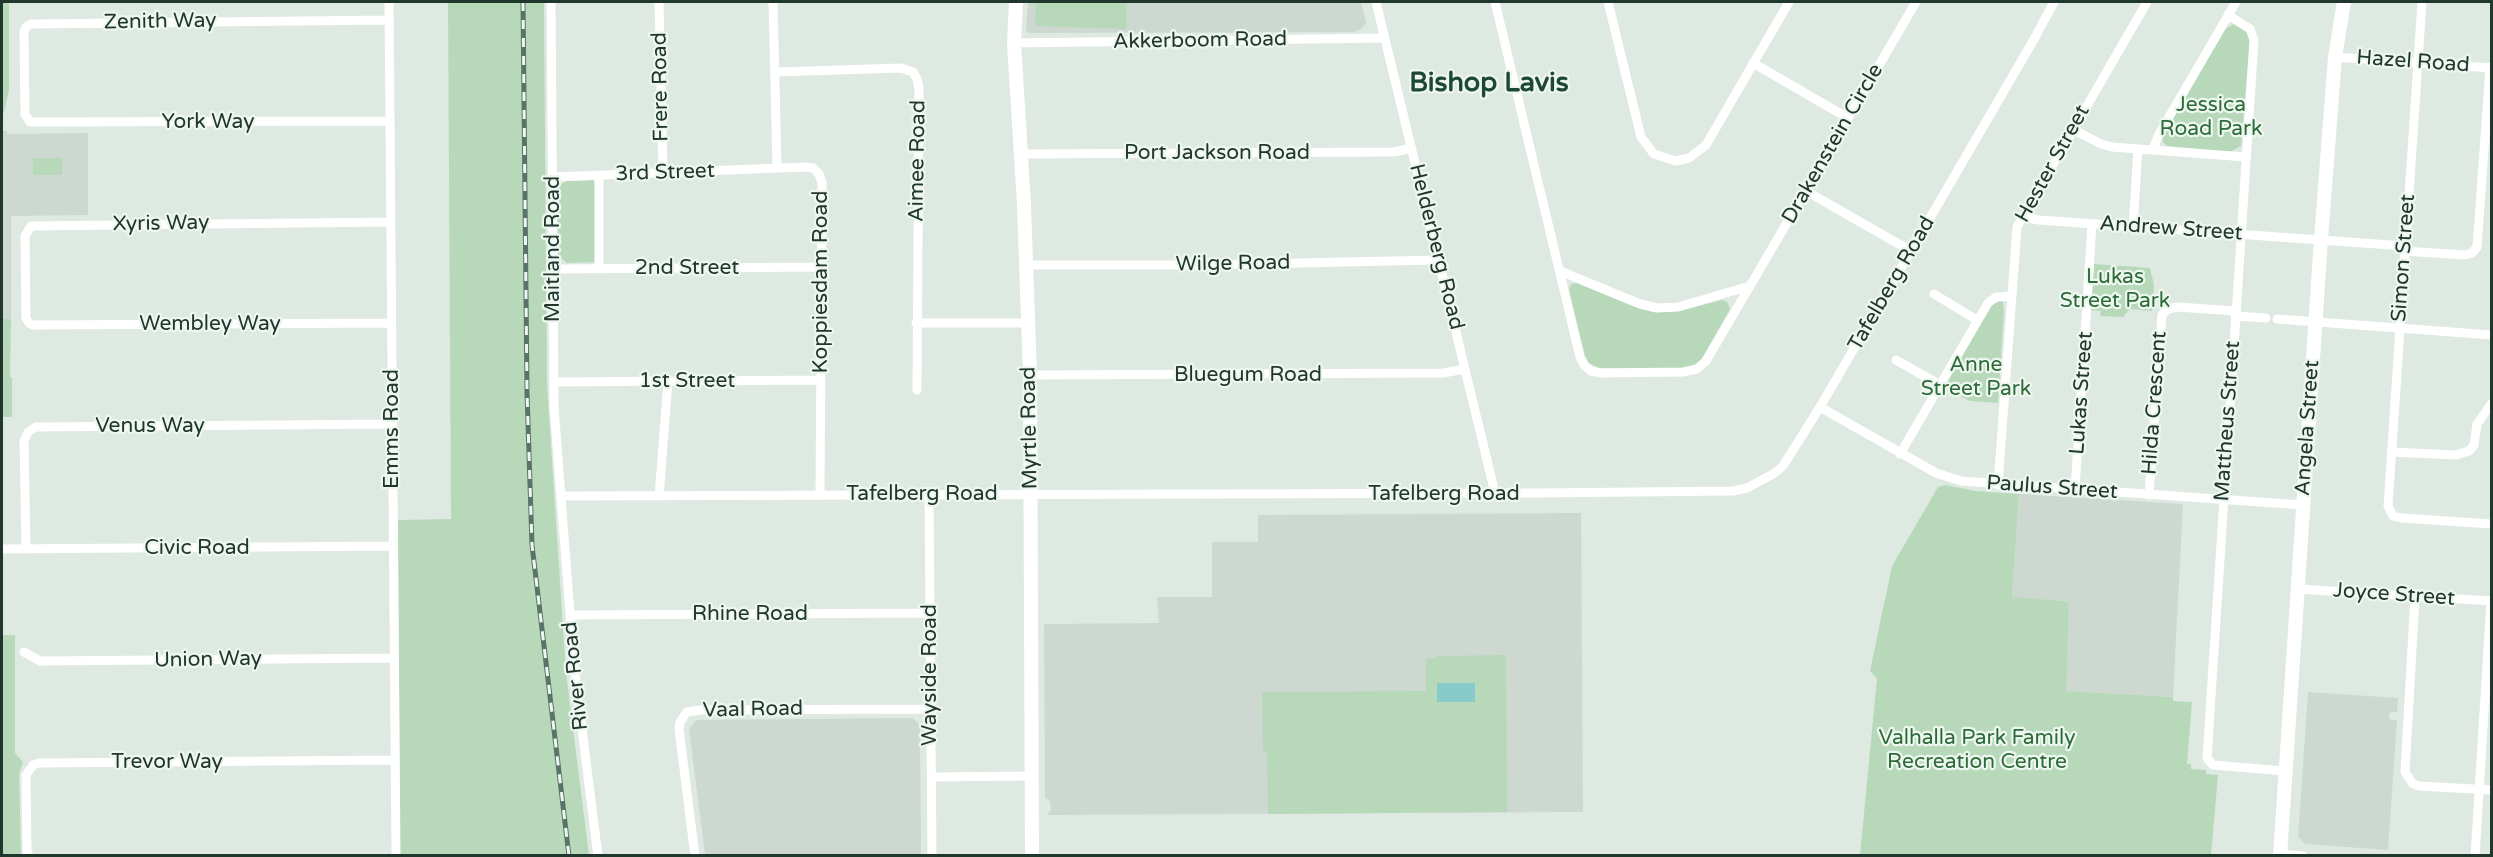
<!DOCTYPE html>
<style>
body{margin:0}
#map{position:relative;width:2493px;height:857px;overflow:hidden;background:#dee9e2;font-family:"Varela Round",sans-serif}
canvas{display:block}
.frame{position:absolute;inset:0;border:3px solid #20372d;pointer-events:none}
</style>
<div id="map">
<canvas width="2493" height="857"></canvas>
<div class="frame"></div>
</div>
<script>
const g = document.querySelector('canvas').getContext('2d');
g.lineJoin = 'round';
function paint(path, color) { g.fillStyle = color; g.fill(path, 'evenodd'); }
const toPath = rows => new Path2D(rows.map(r => 'M' + r).join(''));
function trace(path, color, width, dash) { g.strokeStyle = color; g.lineWidth = width; g.lineCap = dash ? 'butt' : 'round'; g.setLineDash(dash || []); g.stroke(path); }
function label(font, color, halo, rows, align = 'center') {
  g.font = font + ' "Varela Round",sans-serif'; g.lineWidth = 4.5; g.setLineDash([]); g.textBaseline = 'middle'; g.strokeStyle = halo; g.fillStyle = color; for (const [text, x, y, turn = 0] of rows) {
    g.save(); g.translate(x, y); g.rotate((+turn || 0) * Math.PI / 180); g.textAlign = isNaN(turn) ? turn : align; if (halo) g.strokeText(text, 0, 0); g.fillText(text, 0, 0); g.restore();
  }
}
paint(toPath([
 [1028,2,1361,2,1366,23,1361,29,1354,32,1031,33,1026,32],
 [2,131,7,131,7,134,88,133,88,215,11,216,11,319,2,319],
 [2019,494,2183,504,2173,697,2065,691,2069,604,2064,601,2012,598],
 [1581,513,1583,812,1046,815,1051,811,1050,801,1045,798,1044,624,1159,623,1157,597,1212,597,1212,542,1258,542,1258,515],
 [2308,692,2398,698,2397,712,2390,712,2389,719,2397,720,2388,850,2305,844,2298,837],
 [913,718,920,726,921,855,705,855,689,729,696,720]
]), '#ccd8d0');
paint(toPath([
 [2,2,9,2,9,91,2,119],
 [448,2,544,2,547,384,566,673,589,855,400,855,398,520,451,519],
 [1036,2,1127,2,1126,29,1035,26],
 [2234,24,2246,30,2250,40,2241,146,2230,152,2167,146,2163,142,2162,136,2225,29],
 [33,158,62,158,62,175,33,175],
 [593,180,595,182,595,262,567,263,558,255,557,190,561,184,567,181],
 [2094,264,2150,268,2154,285,2152,311,2130,309,2123,317,2100,316,2101,311,2091,310],
 [1577,283,1636,307,1653,312,1680,311,1722,300,1727,302,1730,309,1701,360,1693,366,1683,368,1599,368,1589,363,1585,356,1569,290,1571,284],
 [2000,301,2003,302,2004,310,1998,403,1970,401,1943,387,1991,305],
 [2,319,11,319,10,377,12,377,12,417,2,417],
 [1946,485,1975,491,2019,494,2012,597,2064,601,2069,604,2066,691,2173,697,2173,701,2192,702,2187,764,2191,764,2191,769,2206,770,2206,774,2218,775,2211,855,1860,855,1877,678,1870,671,1892,566,1938,487],
 [2,635,15,635,15,753,23,762,19,774,21,855,2,855],
 [1506,655,1507,812,1268,814,1267,753,1263,753,1262,692,1426,691,1426,658,1436,658,1436,656]
]), '#b7d9ba');
paint(toPath([
 [1437,683,1475,683,1475,702,1437,702]
]), '#87ccca');
trace(toPath([
 [389,2,396,856],
 [551,2,554,407,574,665,598,856],
 [659,2,663,173],
 [773,2,777,168],
 [1376,2,1495,493],
 [1495,2,1580,357,1584,365,1591,371,1601,373,1683,372,1697,369,1706,361,1750,286],
 [1608,2,1641,137,1654,154,1676,161,1689,158,1706,145,1789,2],
 [2422,2,2388,506,2393,516,2401,518,2492,524],
 [2228,15,2250,29,2254,40,2207,758,2213,765,2285,771],
 [389,20,31,24,26,27,24,32,25,114,30,122,390,121],
 [1014,43,1385,38],
 [2335,57,2492,68],
 [1753,63,1848,118],
 [775,72,901,68,913,72,917,79,919,89,917,390],
 [2072,129,2101,144,2112,147,2246,157],
 [2153,150,2158,136,2236,2],
 [1021,154,1394,152,1412,148],
 [599,176,599,268],
 [553,177,805,167,813,168,819,174,822,183,820,495],
 [1806,191,1911,251],
 [2022,217,2039,220,2405,246],
 [391,222,31,226,25,236,26,318,29,323,33,325,391,323],
 [2133,227,2138,149],
 [2404,251,2464,255,2472,253,2477,247,2490,67],
 [1026,265,1203,265,1439,260],
 [553,269,822,267],
 [1560,271,1640,304,1657,308,1678,307,1750,286,1916,2],
 [1934,294,1977,320],
 [2235,316,2266,318],
 [2277,319,2492,335],
 [916,323,1028,323],
 [1896,360,1940,385],
 [1030,375,1443,373,1465,369],
 [554,382,821,380],
 [1820,407,1936,473,1961,481,2303,505],
 [2391,452,2456,455,2469,451,2474,445,2477,424,2492,403],
 [1900,454,1988,303,1996,297,2011,296],
 [1998,485,2017,227,2147,2],
 [2075,490,2092,224],
 [929,494,932,856],
 [2149,495,2162,315,2168,309,2177,307,2236,311],
 [561,496,1536,493,1733,491,1747,488,1773,474,1783,466,1820,407,2033,41,2054,2],
 [659,496,668,381],
 [2,549,393,546],
 [26,549,24,441,28,432,36,427,392,424],
 [2297,589,2492,601],
 [2415,596,2405,772,2413,784,2419,786,2492,790],
 [570,615,930,613],
 [24,652,40,661,394,658],
 [931,777,1032,776],
 [2280,854,2303,856],
 [29,856,27,851,26,775,33,765,39,763,395,760],
 [695,856,679,729,680,722,687,712,701,710,930,709],
 [2475,856,2491,601]
]), '#fff', 9);
trace(toPath([
 [1016,2,1014,43,1024,204,1030,375,1032,856],
 [2280,856,2321,239,2335,57,2344,2]
]), '#fff', 14);
const rail = toPath([
 [523,2,527,392,532,545,569,856]
]);
trace(rail, '#5a7368', 5);
trace(rail, '#eef6f0', 3, [9]);
label('21px', '#20372d', '#eef6f0', [
 ["Zenith Way",160,22,-1],
 ["Akkerboom Road",1200,41,-1],
 ["Hazel Road",2413,62,4],
 ["Frere Road",661,87,-91],
 ["York Way",208,122],
 ["Drakenstein Circle",1833,144,-60],
 ["Port Jackson Road",1217,153],
 ["Aimee Road",918,161,-89],
 ["Hester Street",2053,164,-61],
 ["3rd Street",665,173,-2],
 ["Xyris Way",161,224,-1],
 ["Andrew Street",2171,229,4],
 ["Helderberg Road",1436,247,76],
 ["Maitland Road",553,249,-90],
 ["Simon Street",2404,258,-86],
 ["Wilge Road",1233,264,-1],
 ["2nd Street",687,268],
 ["Koppiesdam Road",821,282,-90],
 ["Tafelberg Road",1892,284,-60],
 ["Wembley Way",210,324],
 ["Bluegum Road",1248,375],
 ["1st Street",687,381],
 ["Lukas Street",2082,393,-86],
 ["Hilda Crescent",2155,403,-86],
 ["Mattheus Street",2228,421,-86],
 ["Venus Way",150,426],
 ["Myrtle Road",1030,428,-91],
 ["Angela Street",2308,428,-86],
 ["Emms Road",392,429,-90],
 ["Paulus Street",2052,488,4],
 ["Tafelberg Road",922,494],
 ["Tafelberg Road",1444,494],
 ["Civic Road",197,548],
 ["Joyce Street",2394,595,4],
 ["Rhine Road",750,614],
 ["Union Way",208,660,-1],
 ["Wayside Road",930,675,-90],
 ["River Road",576,676,-96],
 ["Vaal Road",753,710,-1],
 ["Trevor Way",167,762]
]);
label('21px', '#2d6c39', '#eef6f0', [
 ["Jessica",2211,105],
 ["Road Park",2211,129],
 ["Lukas",2115,277],
 ["Street Park",2115,301],
 ["Anne",1976,365],
 ["Street Park",1976,389],
 ["Valhalla Park Family",1977,738],
 ["Recreation Centre",1977,762]
]);
label('bold 27px', '#1e4836', '#eef6f0', [
 ["Bishop Lavis",1489,84]
]);
</script>
